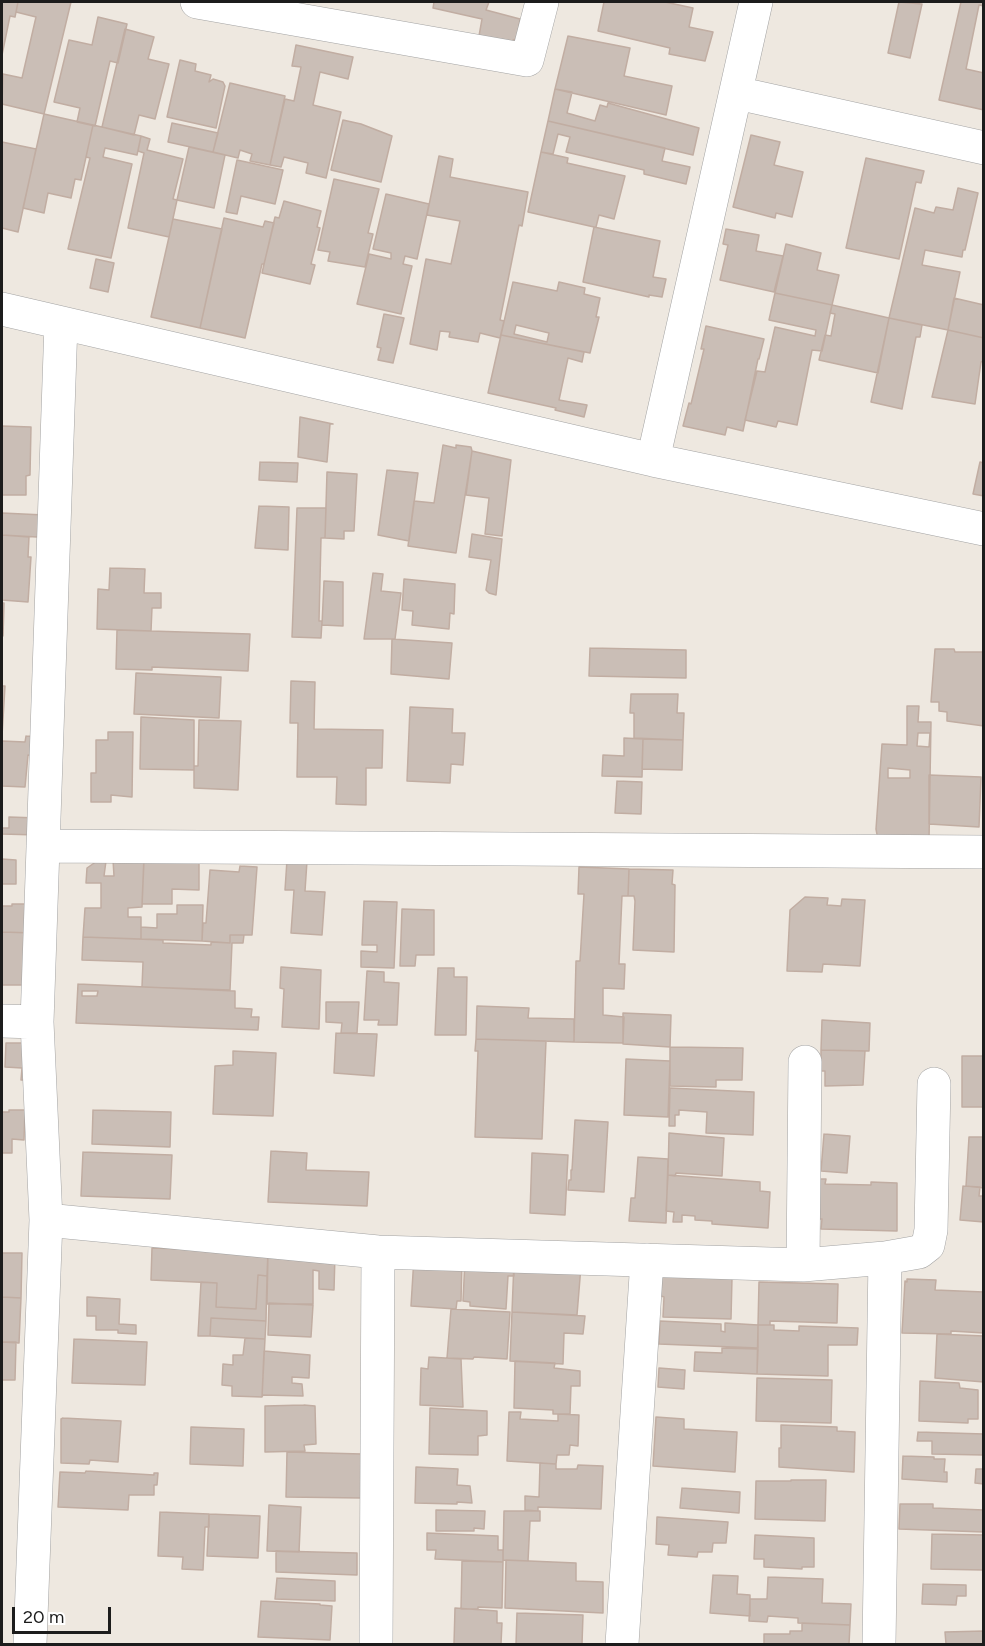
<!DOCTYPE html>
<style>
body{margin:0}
#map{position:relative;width:985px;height:1646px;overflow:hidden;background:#eee8e0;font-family:Figtree,sans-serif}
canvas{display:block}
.frame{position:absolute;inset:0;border:3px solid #1c1c1c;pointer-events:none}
.scale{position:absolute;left:12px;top:1607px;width:99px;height:27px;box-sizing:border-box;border:3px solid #1c1c1c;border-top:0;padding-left:8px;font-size:18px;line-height:21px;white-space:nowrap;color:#1c1c1c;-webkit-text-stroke:4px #fff;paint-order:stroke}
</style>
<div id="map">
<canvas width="985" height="1646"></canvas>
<div class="frame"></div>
<div class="scale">20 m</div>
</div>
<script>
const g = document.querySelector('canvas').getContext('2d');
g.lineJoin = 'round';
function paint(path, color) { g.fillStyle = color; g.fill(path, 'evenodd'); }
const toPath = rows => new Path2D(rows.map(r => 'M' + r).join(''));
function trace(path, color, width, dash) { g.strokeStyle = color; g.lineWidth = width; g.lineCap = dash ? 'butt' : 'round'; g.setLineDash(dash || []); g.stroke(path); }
const building = toPath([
 [2,2,18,2,15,17,10,16,2,55,2,2],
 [18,2,71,2,44,114,2,104,3,74,22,78,36,17,16,12,18,2],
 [434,2,489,2,486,10,520,19,517,38,510,42,479,36,482,19,433,8,434,2],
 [604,2,665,2,693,8,689,27,713,32,705,61,669,54,670,48,598,31,604,2],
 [899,2,922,4,910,58,888,53,899,2],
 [961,2,984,2,984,6,979,5,966,69,984,73,984,110,939,100,961,2],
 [98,17,127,24,118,63,110,61,95,126,77,122,80,108,54,102,69,40,92,45,98,17],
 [125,29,154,37,148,59,169,64,155,119,139,115,134,135,102,127,125,29],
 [568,36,630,48,624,76,672,86,666,115,555,89,568,36],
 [296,45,353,57,348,79,320,72,313,105,341,112,326,178,306,173,308,163,284,157,281,167,270,165,285,99,294,101,301,67,292,66,296,45],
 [180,60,196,64,195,71,211,75,209,82,213,79,223,82,225,86,216,128,167,117,180,60],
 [230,83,285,96,270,165,250,161,252,154,240,150,238,158,213,152,230,83],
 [555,89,572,92,567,113,595,121,600,105,607,107,608,103,699,128,693,155,548,121,555,89],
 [44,114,93,125,81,180,75,179,71,198,48,193,44,213,23,208,44,114],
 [343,120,361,124,392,136,381,182,331,170,343,120],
 [548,121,665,148,662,161,690,167,686,184,644,174,644,170,566,152,570,137,558,134,553,154,541,152,548,121],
 [172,123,218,133,213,152,168,142,172,123],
 [93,125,141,136,137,155,105,148,103,157,132,164,111,258,68,249,90,158,86,157,93,125],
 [751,135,780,142,774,165,803,172,792,217,776,213,775,218,733,207,751,135],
 [141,136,150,139,147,150,183,159,173,199,177,200,169,237,128,228,144,153,138,151,141,136],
 [2,142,36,149,18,232,2,228,2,142],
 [189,147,225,155,214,208,177,200,189,147],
 [541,152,568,158,567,163,625,176,614,219,599,215,596,227,594,227,528,212,541,152],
 [439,156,453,159,450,177,528,192,522,226,519,225,500,320,504,321,500,338,480,333,478,342,449,337,450,332,440,331,437,350,410,344,426,259,451,264,460,221,427,215,439,156],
 [866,158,924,171,921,183,916,182,899,259,846,248,866,158],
 [237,160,283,170,275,204,241,196,237,214,226,212,237,160],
 [334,179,379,189,368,233,373,234,365,267,328,261,330,252,318,250,334,179],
 [958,188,978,193,965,250,963,250,962,257,925,250,922,265,960,272,948,330,889,318,915,208,934,213,936,207,953,210,958,188],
 [386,194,429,204,417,259,405,256,403,264,412,266,401,314,357,304,369,254,391,259,391,253,373,249,386,194],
 [284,201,321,211,317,227,320,228,311,264,315,265,310,284,262,273,275,217,279,218,284,201],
 [224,218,263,227,265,221,274,223,264,264,262,264,245,338,200,328,224,218],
 [173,219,222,229,200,328,151,317,173,219],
 [594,227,660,241,653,277,666,279,662,297,649,295,649,297,583,282,594,227],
 [726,229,759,235,756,251,783,256,774,292,720,280,728,245,723,244,726,229],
 [786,244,821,253,817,270,839,275,832,305,775,293,786,244],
 [96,259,114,263,108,292,90,288,96,259],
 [513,282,557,291,559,282,585,288,584,294,600,298,596,317,599,317,590,353,501,335,513,282],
 [516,325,549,333,547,342,514,334,516,325],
 [775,293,832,305,822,351,812,350,797,425,778,421,776,427,745,420,757,371,765,372,775,327,815,336,816,330,769,320,775,293],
 [954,298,984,305,984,338,948,330,954,298],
 [832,305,889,318,878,373,819,360,825,335,831,336,835,314,830,313,832,305],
 [384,314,404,318,393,363,378,360,381,348,377,347,384,314],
 [889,318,922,325,920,337,916,337,902,409,871,402,889,318],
 [706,326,764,339,759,359,758,359,743,431,727,427,725,435,683,426,689,403,691,404,704,349,701,349,706,326],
 [948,330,984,338,984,361,981,362,975,404,932,397,948,330],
 [501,335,584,352,582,362,568,358,559,400,587,405,584,417,555,410,556,408,488,393,501,335],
 [300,417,333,424,330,424,327,462,298,457,300,417],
 [2,426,31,427,30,475,26,476,26,495,2,495,2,426],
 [443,445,456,448,456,445,471,447,472,451,456,553,408,546,414,501,434,503,443,445],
 [472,451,511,460,502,536,485,534,489,498,466,495,472,451],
 [260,462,298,463,297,482,259,480,260,462],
 [980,462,984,463,984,496,973,494,980,462],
 [387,470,418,473,409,541,378,535,387,470],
 [327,472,357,474,354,531,344,531,344,539,325,538,327,472],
 [259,506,289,507,288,550,255,548,259,506],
 [297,508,326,508,325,538,321,538,319,621,322,621,321,638,292,637,297,508],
 [2,513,44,515,43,533,37,537,2,535,2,513],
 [472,534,502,539,496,595,489,593,486,590,491,560,469,557,472,534],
 [2,535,29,537,28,557,31,557,28,602,2,600,2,535],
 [110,568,145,569,144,593,161,593,161,608,152,608,151,631,97,629,98,589,109,590,110,568],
 [373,573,383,574,381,591,401,593,395,639,364,639,373,573],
 [404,579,455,584,454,614,450,613,449,629,412,625,413,611,402,610,404,579],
 [324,581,343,582,343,626,322,625,324,581],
 [2,603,4,603,3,636,2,636,2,603],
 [117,630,250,634,248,671,152,667,152,670,116,669,117,630],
 [392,639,452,643,449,679,391,674,392,639],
 [590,648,686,650,686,678,589,676,590,648],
 [935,649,954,649,955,652,984,652,984,726,947,721,947,712,939,711,939,702,931,702,935,649],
 [136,673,221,677,219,718,134,714,136,673],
 [291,681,315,682,314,729,383,730,382,768,366,768,366,805,336,804,337,777,297,777,298,723,290,723,291,681],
 [2,686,5,686,2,736,2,686],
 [631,694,678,694,677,713,684,713,683,740,634,738,634,713,630,713,631,694],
 [907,706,919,706,918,722,931,722,929,841,878,840,876,829,882,744,907,745,907,706],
 [918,733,930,733,929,747,917,746,918,733],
 [888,768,910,770,910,778,888,778,888,768],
 [410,707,453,709,452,733,465,733,463,765,451,764,450,783,407,781,410,707],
 [141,717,194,720,194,770,140,769,141,717],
 [199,720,241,721,238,790,194,788,194,766,198,766,199,720],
 [108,732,133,732,132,797,111,795,111,802,91,802,91,773,96,773,96,740,108,740,108,732],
 [26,736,44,737,42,756,28,755,25,787,2,786,2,741,25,742,26,736],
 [624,738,643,739,642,777,602,776,603,755,624,756,624,738],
 [643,739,683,740,682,770,642,769,643,739],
 [929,775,981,777,979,827,929,824,929,775],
 [617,781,642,782,641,814,615,813,617,781],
 [9,817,38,818,37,835,2,834,2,828,9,828,9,817],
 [144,857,199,857,199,890,172,889,172,904,142,904,144,857],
 [2,859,16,860,16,884,2,884,2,859],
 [113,860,144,860,142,907,128,908,128,917,141,917,141,939,83,937,85,908,101,908,101,883,86,883,87,868,97,861,106,861,104,876,114,876,113,860],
 [287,860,307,861,305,891,325,892,322,935,291,933,294,890,285,890,287,860],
 [240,866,257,867,252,935,230,935,230,943,202,941,203,923,206,923,210,870,239,872,240,866],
 [579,867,629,869,628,896,622,896,619,964,625,964,624,989,603,988,603,1015,624,1017,623,1043,574,1042,576,961,580,961,584,894,578,894,579,867],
 [629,869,673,870,672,884,675,885,674,952,633,950,635,901,634,896,628,896,629,869],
 [805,897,828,898,827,905,841,906,842,899,865,900,860,966,823,964,822,972,787,971,790,910,805,897],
 [364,901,397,902,394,968,361,967,361,951,377,952,377,945,362,945,364,901],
 [12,904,34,904,33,933,2,932,2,906,12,906,12,904],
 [177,905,203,905,202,941,141,939,141,927,157,928,157,914,177,914,177,905],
 [402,909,434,910,434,955,416,955,415,966,400,966,402,909],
 [2,932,33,933,32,985,2,985,2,932],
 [230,935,244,935,243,943,232,943,230,990,142,987,143,962,82,960,83,937,163,940,163,943,211,945,211,942,230,943,230,935],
 [281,967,321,970,319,1029,282,1027,284,989,280,988,281,967],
 [438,968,454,968,454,977,467,977,466,1035,435,1035,438,968],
 [367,971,384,972,384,982,399,983,397,1025,378,1025,379,1020,364,1020,367,971],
 [78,984,235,991,235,1008,252,1009,251,1017,259,1017,258,1030,76,1023,78,984],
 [82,991,98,991,97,996,82,996,82,991],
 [326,1002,359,1002,357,1033,341,1033,342,1023,326,1022,326,1002],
 [477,1006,529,1008,528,1018,574,1019,574,1042,476,1039,477,1006],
 [623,1013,671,1015,670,1047,623,1044,623,1013],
 [822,1020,870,1023,869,1051,821,1050,822,1020],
 [336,1033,377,1034,374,1076,334,1073,336,1033],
 [476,1039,546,1041,542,1139,475,1137,478,1051,475,1051,476,1039],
 [6,1043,27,1043,26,1080,21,1080,22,1068,5,1067,6,1043],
 [670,1047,743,1048,742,1080,716,1080,716,1087,670,1086,670,1047],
 [821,1050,865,1051,863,1085,825,1086,825,1071,821,1071,821,1050],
 [233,1051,276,1053,273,1116,213,1114,215,1066,233,1065,233,1051],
 [962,1056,984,1056,984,1107,962,1107,962,1056],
 [626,1059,670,1061,668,1117,624,1115,626,1059],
 [670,1088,754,1092,753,1135,706,1133,707,1112,679,1110,679,1115,675,1115,675,1126,669,1126,670,1088],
 [9,1110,25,1110,24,1140,12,1139,12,1153,2,1153,2,1112,9,1112,9,1110],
 [93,1110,171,1112,170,1147,92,1144,93,1110],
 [575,1120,608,1122,604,1192,568,1190,569,1180,571,1180,571,1170,572,1170,575,1120],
 [669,1133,724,1138,722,1176,676,1173,675,1176,668,1175,669,1133],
 [824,1134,850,1136,847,1173,821,1171,824,1134],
 [969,1137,984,1137,984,1188,966,1186,969,1137],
 [271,1151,307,1153,306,1170,369,1172,367,1206,268,1202,271,1151],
 [83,1152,172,1155,170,1199,81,1196,83,1152],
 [532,1153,568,1155,565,1215,530,1213,532,1153],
 [638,1157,668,1159,666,1223,629,1221,631,1198,635,1198,638,1157],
 [668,1175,760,1182,760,1191,770,1192,768,1228,712,1224,712,1221,695,1220,695,1216,682,1215,682,1222,673,1222,674,1212,666,1211,668,1175],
 [815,1179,826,1179,825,1184,871,1185,871,1182,897,1183,897,1231,821,1229,822,1219,813,1219,815,1179],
 [963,1186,980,1187,979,1196,984,1196,984,1222,960,1220,963,1186],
 [152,1248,268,1252,267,1276,258,1275,256,1309,216,1307,217,1283,151,1280,152,1248],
 [268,1252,335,1255,334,1290,319,1289,319,1271,313,1270,313,1304,267,1304,268,1252],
 [2,1253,22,1253,21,1298,2,1297,2,1253],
 [414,1257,462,1260,461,1301,457,1301,456,1309,411,1306,414,1257],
 [465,1260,514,1262,514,1276,508,1276,506,1309,470,1306,470,1302,463,1301,465,1260],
 [514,1262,581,1266,577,1315,512,1312,514,1262],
 [662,1270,732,1278,731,1319,663,1317,664,1297,661,1296,662,1270],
 [258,1275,267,1276,266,1321,211,1318,210,1336,198,1336,201,1282,217,1283,216,1307,256,1309,258,1275],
 [907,1279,936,1280,935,1290,984,1292,984,1333,951,1331,951,1334,902,1333,905,1281,907,1282,907,1279],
 [759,1282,838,1284,837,1323,770,1321,770,1325,758,1325,759,1282],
 [2,1297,21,1298,19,1343,2,1342,2,1297],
 [87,1297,120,1299,119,1324,136,1325,136,1334,118,1333,118,1330,96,1330,96,1316,87,1316,87,1297],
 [269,1303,313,1305,311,1337,268,1335,269,1303],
 [451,1309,510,1312,507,1359,474,1357,473,1359,447,1358,451,1309],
 [512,1312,585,1316,583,1334,564,1333,563,1364,510,1361,512,1312],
 [211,1318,266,1321,265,1339,210,1336,211,1318],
 [660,1321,721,1324,721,1331,725,1332,725,1323,758,1325,758,1348,659,1344,660,1321],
 [758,1325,774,1325,774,1330,799,1331,799,1326,858,1328,857,1345,828,1345,828,1376,757,1374,758,1325],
 [937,1334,984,1336,984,1382,935,1378,937,1334],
 [245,1338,265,1339,262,1397,232,1396,232,1386,222,1385,223,1364,233,1365,233,1355,243,1355,245,1338],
 [74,1339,147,1342,145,1385,72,1383,74,1339],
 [2,1342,16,1342,15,1380,2,1380,2,1342],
 [722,1348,758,1349,757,1374,694,1371,695,1352,722,1353,722,1348],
 [264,1351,310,1355,309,1378,292,1377,292,1383,302,1384,303,1396,263,1395,262,1397,264,1351],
 [429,1357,461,1359,463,1407,420,1405,421,1368,428,1369,429,1357],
 [515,1361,555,1363,554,1368,580,1371,580,1386,571,1386,570,1414,553,1414,553,1410,514,1408,515,1361],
 [659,1368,685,1370,684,1389,658,1387,659,1368],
 [757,1378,832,1380,831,1423,756,1421,757,1378],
 [920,1381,959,1383,960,1388,978,1390,978,1419,968,1419,968,1423,919,1421,920,1381],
 [304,1405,315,1406,316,1444,304,1445,305,1451,265,1452,265,1406,304,1405],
 [430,1408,487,1411,487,1435,478,1436,478,1455,429,1454,430,1408],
 [509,1412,521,1412,520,1419,558,1421,558,1414,579,1415,578,1446,570,1445,569,1455,557,1455,556,1464,507,1461,509,1412],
 [656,1417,684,1419,684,1429,737,1432,735,1472,653,1466,656,1417],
 [63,1418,121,1421,118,1462,90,1460,89,1464,61,1463,61,1419,63,1418],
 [781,1425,837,1427,837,1431,855,1432,854,1472,779,1467,779,1448,781,1448,781,1425],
 [191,1427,244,1429,243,1466,190,1464,191,1427],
 [918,1432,984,1434,984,1455,932,1454,932,1441,917,1441,918,1432],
 [287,1452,362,1454,362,1498,286,1497,287,1452],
 [903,1456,934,1457,934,1459,945,1459,944,1472,947,1472,947,1482,902,1479,903,1456],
 [540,1463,556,1464,556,1469,577,1469,578,1465,603,1466,601,1509,538,1507,538,1511,525,1510,525,1496,539,1497,540,1463],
 [416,1467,458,1469,457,1485,470,1486,472,1503,457,1502,457,1504,415,1503,416,1467],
 [976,1469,984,1469,984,1484,975,1483,976,1469],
 [86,1471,154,1475,154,1473,158,1473,157,1485,154,1485,154,1495,129,1495,128,1510,58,1507,60,1472,85,1473,86,1471],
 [791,1480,826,1480,825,1521,755,1519,756,1481,791,1481,791,1480],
 [682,1488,740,1492,739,1513,680,1508,682,1488],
 [900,1504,933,1504,933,1508,984,1510,984,1532,899,1529,900,1504],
 [269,1505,301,1507,299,1552,267,1551,269,1505],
 [436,1510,485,1511,484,1529,474,1528,474,1531,436,1531,436,1510],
 [504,1511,540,1511,540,1521,530,1521,528,1561,503,1560,504,1511],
 [160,1512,209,1514,209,1527,205,1527,203,1570,182,1569,183,1557,158,1556,160,1512],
 [209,1514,260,1516,258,1558,207,1556,209,1514],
 [657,1517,728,1522,726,1543,713,1543,712,1552,698,1552,697,1557,668,1555,669,1545,656,1544,657,1517],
 [427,1533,498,1536,498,1550,503,1550,503,1562,435,1559,436,1550,427,1550,427,1533],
 [932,1534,984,1535,984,1572,983,1570,931,1569,932,1534],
 [755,1535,814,1538,814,1567,802,1567,802,1569,764,1567,764,1559,754,1559,755,1535],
 [276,1551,357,1553,357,1575,276,1572,276,1551],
 [506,1560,576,1563,576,1581,603,1582,603,1613,505,1608,506,1560],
 [462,1561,503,1562,502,1608,478,1607,478,1609,461,1609,462,1561],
 [713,1575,738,1576,737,1594,750,1595,750,1616,710,1613,713,1575],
 [768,1577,823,1579,822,1603,851,1604,850,1625,798,1623,798,1618,768,1616,767,1622,749,1621,750,1599,767,1599,768,1577],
 [277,1578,335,1581,335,1601,275,1599,277,1578],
 [923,1584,966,1585,966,1596,957,1596,956,1605,922,1604,923,1584],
 [261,1601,320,1604,320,1605,332,1606,330,1640,258,1637,261,1601],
 [455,1608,497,1611,497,1623,502,1623,501,1644,454,1644,455,1608],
 [517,1613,583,1615,582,1644,516,1644,517,1613],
 [802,1623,850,1625,849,1644,764,1644,764,1634,790,1634,790,1631,802,1631,802,1623],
 [984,1631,984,1644,946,1644,945,1632,984,1631]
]);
paint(building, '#cabeb6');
trace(building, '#c1ada2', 1.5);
const street = toPath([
 [197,2,527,60,542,2],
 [737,93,984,148],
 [2,309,653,460,984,529],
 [653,460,756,2],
 [43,846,984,852],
 [2,1021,37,1022],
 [46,1220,378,1252,803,1265,885,1258,919,1252,928,1245,931,1230,934,1084],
 [803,1265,805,1062],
 [30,1644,46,1220,37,1022,61,323],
 [376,1644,378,1252],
 [622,1644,647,1260],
 [879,1644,885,1258]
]);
trace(street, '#a3a3a3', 34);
trace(street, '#fff', 33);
</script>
